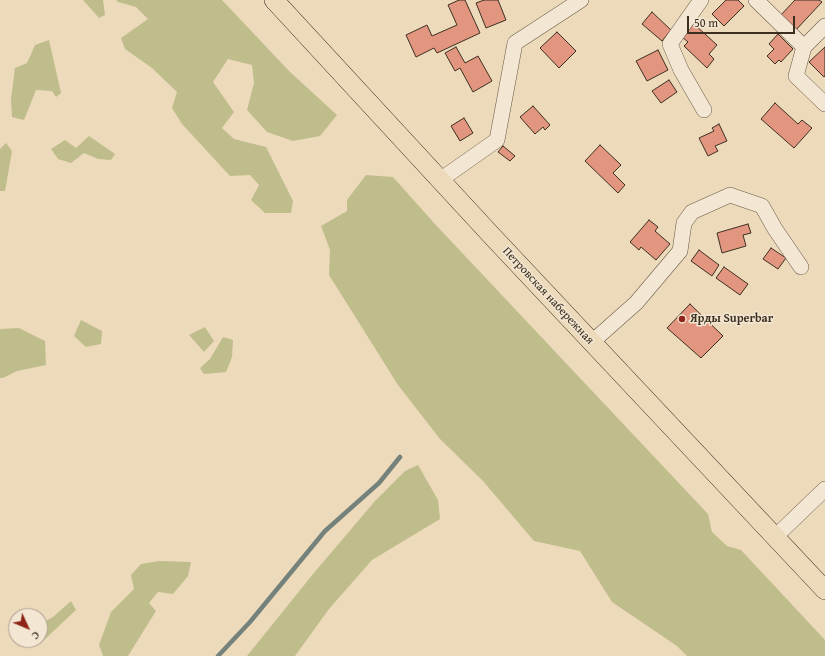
<!DOCTYPE html>
<meta charset="utf-8">
<style>
body{margin:0}
#map{position:relative;width:825px;height:656px;overflow:hidden;background:#eddabb;font-family:"Gentium Book Plus",serif}
canvas{display:block}
.north{position:absolute;left:8px;top:608px;width:40px;height:40px;box-sizing:border-box;background:#f3e7d3;border:1px solid #aa9d8b;border-radius:50%;rotate:134deg;font-size:11px;font-weight:700;line-height:16px;text-align:center;color:#3d2f20}
.north::after{content:'';display:block;margin:auto;width:14px;height:18px;background:#8f2418;clip-path:polygon(50% 0,100% 100%,50% 72%,0 100%)}
.scale{position:absolute;left:687px;top:16px;width:108px;height:18px;box-sizing:border-box;border:2px solid #3d2f20;border-top:0;padding-left:5px;font-size:12px;line-height:14px;white-space:nowrap;color:#3d2f20;-webkit-text-stroke:3px #f3e7d3;paint-order:stroke}
</style>
<div id="map">
<canvas width="825" height="656"></canvas>
<div class="north">С</div>
<div class="scale">50 m</div>
</div>
<script>
const g = document.querySelector('canvas').getContext('2d');
g.lineJoin = 'round';
function paint(path, color) { g.fillStyle = color; g.fill(path, 'evenodd'); }
const toPath = rows => new Path2D(rows.map(r => 'M' + r).join(''));
function trace(path, color, width, dash) { g.strokeStyle = color; g.lineWidth = width; g.lineCap = dash ? 'butt' : 'round'; g.setLineDash(dash || []); g.stroke(path); }
function label(font, color, halo, rows, align = 'center') {
  g.font = font + ' "Gentium Book Plus",serif'; g.lineWidth = 3; g.setLineDash([]); g.textBaseline = 'middle'; g.strokeStyle = halo; g.fillStyle = color; for (const [text, x, y, turn = 0] of rows) {
    g.save(); g.translate(x, y); g.rotate((+turn || 0) * Math.PI / 180); g.textAlign = isNaN(turn) ? turn : align; if (halo) g.strokeText(text, 0, 0); g.fillText(text, 0, 0); g.restore();
  }
}
paint(toPath([
 [83,0,103,0,105,15,99,18],
 [116,0,222,0,289,71,337,115,320,136,293,141,267,132,247,110,254,83,252,65,228,59,213,82,234,112,222,128,234,139,266,147,293,201,291,213,265,213,251,200,259,185,250,175,230,176,182,124,172,108,177,92,152,68,125,49,121,38,148,19,136,7,118,2],
 [49,40,61,93,56,97,52,91,36,90,24,120,12,117,11,99,15,68,27,63,35,45],
 [89,136,115,154,111,160,98,159,84,153,71,163,58,159,51,149,65,140,76,148],
 [6,143,12,151,5,191,0,191,0,149],
 [366,175,393,177,434,223,708,514,712,532,727,546,741,550,825,640,825,656,687,656,677,646,612,602,580,551,534,541,483,481,440,439,398,385,329,275,330,250,321,226,347,211,347,200],
 [81,320,102,331,101,344,86,347,74,336],
 [205,327,214,341,204,352,189,335],
 [19,328,45,341,46,365,17,371,3,378,0,378,0,329],
 [223,337,233,340,232,357,226,372,204,374,200,368,210,359],
 [418,465,438,500,440,519,372,560,329,609,295,656,247,656,313,574,375,501,405,471],
 [159,561,191,562,188,576,173,594,158,592,149,603,156,611,128,656,103,656,99,645,111,612,134,589,131,575,141,564],
 [71,601,76,610,44,640,40,638,40,624,53,617]
]), '#bfbd8b');
trace(toPath([
 [218,656,250,622,325,531,379,483,400,457]
]), '#75827b', 4.5);
const building = toPath([
 [459,0,465,0,480,33,437,53,434,48,416,57,406,35,427,25,432,36,457,25,448,5,459,0],
 [484,0,498,0,506,20,486,28,476,3,484,0],
 [726,0,738,0,744,6,724,26,712,14,726,0],
 [795,0,819,0,822,2,794,32,779,17,795,0],
 [652,12,671,30,662,41,642,24,652,12],
 [694,24,717,45,709,54,714,59,707,68,684,46,688,42,682,37,694,24],
 [557,32,576,51,559,68,540,48,557,32],
 [778,34,793,49,781,62,779,60,775,64,767,56,774,49,769,44,778,34],
 [456,47,465,63,478,56,492,81,473,92,460,68,455,71,445,53,456,47],
 [825,47,825,76,824,77,809,62,825,47],
 [658,50,668,70,647,81,636,61,658,50],
 [669,80,677,92,661,103,652,91,669,80],
 [775,103,798,124,802,120,812,128,794,148,761,119,775,103],
 [533,106,550,125,545,130,543,127,535,134,520,117,533,106],
 [464,118,473,133,460,141,451,126,464,118],
 [719,124,727,141,715,146,718,151,708,156,699,138,714,131,712,128,719,124],
 [600,145,621,165,613,173,625,185,618,193,585,161,600,145],
 [503,146,515,156,510,161,498,152,503,146],
 [649,220,658,227,655,231,670,244,656,260,641,247,639,250,630,242,649,220],
 [748,224,751,233,743,235,746,246,722,253,717,233,748,224],
 [771,248,786,258,778,269,763,259,771,248],
 [699,250,719,265,712,276,691,261,699,250],
 [724,267,748,284,740,295,716,278,724,267],
 [690,304,723,336,701,358,667,328,690,304]
]);
paint(building, '#e29680');
trace(building, '#3d2f20', 1);
const minor = toPath([
 [701,0,670,44,681,70,704,110],
 [756,0,804,47,796,76,825,104],
 [804,47,825,26],
 [440,180,497,140,515,43,581,0],
 [592,342,636,303,680,251,684,223,692,212,730,195,762,206,775,229,801,267],
 [775,537,825,489]
]);
const major = toPath([
 [274,0,492,236,825,590]
]);
trace(minor, '#695a47', 16);
trace(major, '#3d2f20', 20);
trace(minor, '#f3e7d3', 15);
trace(major, '#eddabb', 19);
for (const [x, y, r, color] of [
 [682,319,4,"#8f2418"]
]) { const dot = new Path2D(); dot.arc(x, y, r, 0, 2 * Math.PI); g.fillStyle = color; g.fill(dot); trace(dot, '#f3e7d3', 1.5); }
label('12px', '#3d2f20', '#f3e7d3', [
 ["Петровская набережная",548,296,47]
]);
label('bold 12px', '#3d2f20', '#f3e7d3', [
 ["Ярды Superbar",690,319]
], 'left');
</script>
